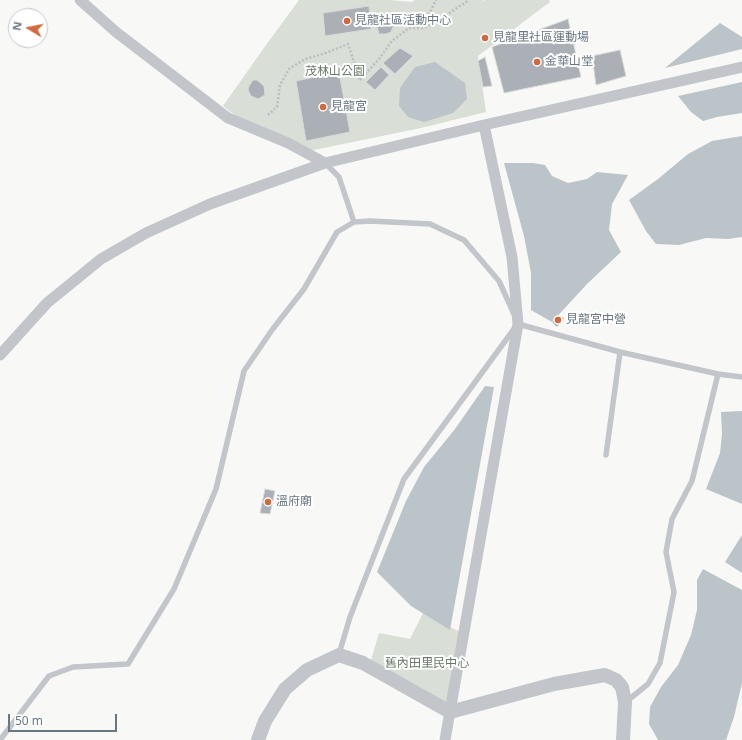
<!DOCTYPE html>
<meta charset="utf-8">
<style>
body{margin:0}
#map{position:relative;width:742px;height:740px;overflow:hidden;background:#f8f8f6;font-family:"Noto Sans",sans-serif}
canvas{display:block}
.north{position:absolute;left:8px;top:8px;width:40px;height:40px;box-sizing:border-box;background:#fff;border:1px solid #c3c9cd;border-radius:50%;rotate:280deg;font-size:11px;font-weight:700;line-height:16px;text-align:center;color:#6a7783}
.north::after{content:'';display:block;margin:auto;width:14px;height:18px;background:#d1693d;clip-path:polygon(50% 0,100% 100%,50% 72%,0 100%)}
.scale{position:absolute;left:8px;top:714px;width:109px;height:18px;box-sizing:border-box;border:2px solid #6a7783;border-top:0;padding-left:5px;font-size:12px;line-height:14px;white-space:nowrap;color:#6a7783;-webkit-text-stroke:3px #fff;paint-order:stroke}
</style>
<div id="map">
<canvas width="742" height="740"></canvas>
<div class="north">N</div>
<div class="scale">50 m</div>
</div>
<script>
const g = document.querySelector('canvas').getContext('2d');
g.lineJoin = 'round';
function paint(path, color) { g.fillStyle = color; g.fill(path, 'evenodd'); }
const toPath = rows => new Path2D(rows.map(r => 'M' + r).join(''));
function trace(path, color, width, dash) { g.strokeStyle = color; g.lineWidth = width; g.lineCap = dash ? 'butt' : 'round'; g.setLineDash(dash || []); g.stroke(path); }
function label(font, color, halo, rows, align = 'center') {
  g.font = font + ' "Noto Sans","Noto Sans TC",sans-serif'; g.lineWidth = 4; g.setLineDash([]); g.textBaseline = 'middle'; g.strokeStyle = halo; g.fillStyle = color; for (const [text, x, y, turn = 0] of rows) {
    g.save(); g.translate(x, y); g.rotate((+turn || 0) * Math.PI / 180); g.textAlign = isNaN(turn) ? turn : align; if (halo) g.strokeText(text, 0, 0); g.fillText(text, 0, 0); g.restore();
  }
}
paint(toPath([
 [299,0,389,0,413,2,414,0,484,0,479,4,485,0,549,0,550,2,478,56,486,112,421,128,304,152,237,117,223,106,266,45],
 [423,613,464,634,450,712,369,667,379,633,410,639]
]), '#d9ded7');
paint(toPath([
 [720,23,742,37,742,49,665,68],
 [435,62,465,83,467,99,453,113,424,122,408,117,399,106,400,88,415,67],
 [742,82,742,113,717,117,703,121,691,112,678,96],
 [742,136,742,237,728,239,706,238,679,245,656,244,646,231,629,200,658,179,688,154,712,141],
 [504,163,533,163,545,165,552,176,568,183,587,179,597,172,628,175,612,204,609,230,621,252,587,284,552,322,531,310,531,273,524,236],
 [485,386,494,387,450,630,411,606,377,572,406,501,424,467,455,429],
 [742,411,742,504,706,489,720,453,722,434,721,412],
 [742,535,742,573,725,562],
 [703,569,742,590,742,683,734,717,726,740,658,740,649,724,650,707,661,687,678,665,691,635,697,610,697,580]
]), '#bbc4c8');
const building = toPath([
 [369,6,371,29,325,36,323,13,369,6],
 [384,17,393,20,393,27,391,32,386,34,379,34,377,27,377,20,384,17],
 [568,19,581,77,504,93,492,47,568,19],
 [400,48,413,56,395,74,383,63,400,48],
 [620,50,626,76,596,85,592,56,620,50],
 [485,57,492,86,483,87,478,61,485,57],
 [381,67,389,75,375,90,366,82,381,67],
 [339,72,350,132,306,141,296,81,339,72],
 [253,80,257,80,264,86,265,95,258,99,251,96,248,90,249,86,253,80],
 [558,315,564,318,557,327,552,322,558,315],
 [265,489,275,491,270,514,260,513,265,489]
]);
paint(building, '#aab0b5');
trace(building, '#dadad8', 1);
trace(toPath([
 [409,28,423,28,433,24,469,0],
 [360,80,379,59,392,41,409,28,427,18,436,0],
 [268,115,277,107,280,85,289,69,305,59,323,54,348,44,360,81]
]), '#bcbec0', 2.5, [2, 2]);
trace(toPath([
 [325,163,339,177,354,222],
 [517,322,518,324,620,352,718,374,742,377],
 [606,455,620,352],
 [339,654,350,617,404,479,514,329],
 [627,701,648,684,660,663,674,592,666,552,672,519,692,481,718,374],
 [0,740,49,676,73,667,128,664,174,589,216,489,244,371,272,330,304,289,337,232,354,222,370,221,430,224,464,240,499,281,514,314]
]), '#c2c5c9', 5.5);
trace(toPath([
 [80,0,116,32,228,118,288,143,325,163],
 [0,355,47,303,101,259,146,233,210,204,325,163,484,125,742,67],
 [445,740,518,324,512,257,484,125]
]), '#c2c5c9', 11);
trace(toPath([
 [258,740,265,721,285,689,307,670,339,655,363,663,450,712,554,684,605,675,616,680,622,687,625,702,623,740]
]), '#c2c5c9', 14);
for (const [x, y, r, color] of [
 [347,21,4,"#d1693d"],
 [485,38,4,"#d1693d"],
 [537,62,4,"#d1693d"],
 [323,107,4,"#d1693d"],
 [558,320,4,"#d1693d"],
 [268,502,4,"#d1693d"]
]) { const dot = new Path2D(); dot.arc(x, y, r, 0, 2 * Math.PI); g.fillStyle = color; g.fill(dot); trace(dot, '#fff', 1.5); }
label('12px', '#6a7783', '#fff', [
 ["見龍社區活動中心",355,21],
 ["見龍里社區運動場",493,38],
 ["金華山堂",545,62],
 ["見龍宮",331,107],
 ["見龍宮中營",566,320],
 ["溫府廟",276,502]
], 'left');
label('12px', '#6b7b68', '#fff', [
 ["茂林山公園",335,72],
 ["舊內田里民中心",427,664]
]);
</script>
